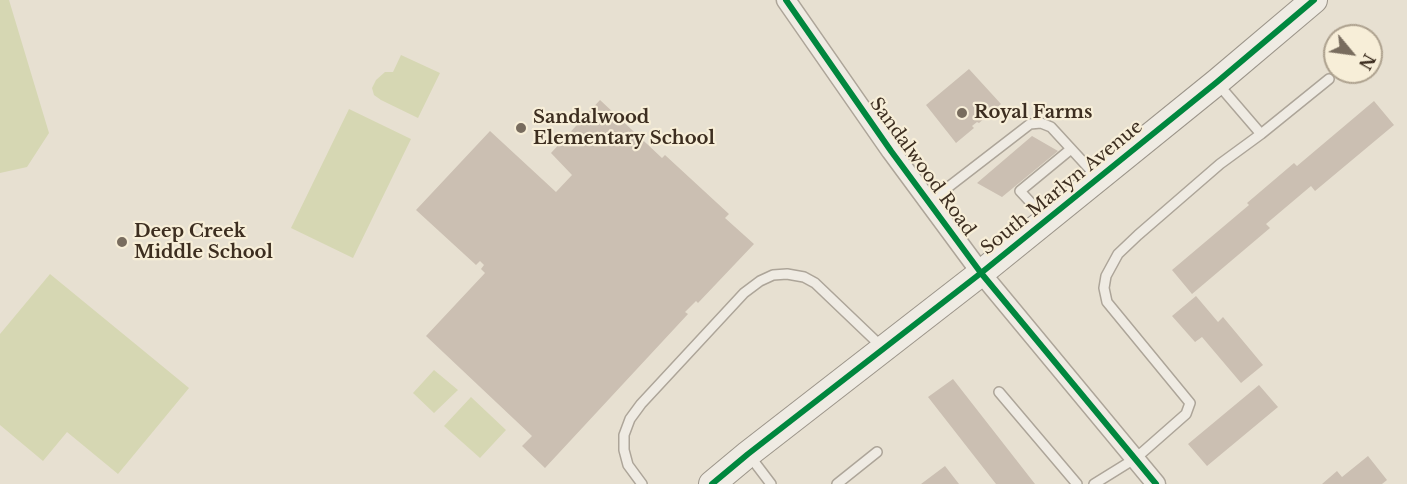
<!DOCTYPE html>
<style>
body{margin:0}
#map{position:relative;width:1407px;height:484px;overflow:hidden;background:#e7e0d1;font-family:"Libre Baskerville",serif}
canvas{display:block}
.north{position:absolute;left:1323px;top:24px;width:60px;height:60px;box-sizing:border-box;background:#f7eed8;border:2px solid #ada18e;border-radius:50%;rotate:119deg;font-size:16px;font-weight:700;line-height:24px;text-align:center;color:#3d2e20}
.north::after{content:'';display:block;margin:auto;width:21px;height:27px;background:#786c5e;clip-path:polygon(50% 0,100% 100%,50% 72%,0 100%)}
</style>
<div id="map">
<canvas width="1407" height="484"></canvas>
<div class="north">N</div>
</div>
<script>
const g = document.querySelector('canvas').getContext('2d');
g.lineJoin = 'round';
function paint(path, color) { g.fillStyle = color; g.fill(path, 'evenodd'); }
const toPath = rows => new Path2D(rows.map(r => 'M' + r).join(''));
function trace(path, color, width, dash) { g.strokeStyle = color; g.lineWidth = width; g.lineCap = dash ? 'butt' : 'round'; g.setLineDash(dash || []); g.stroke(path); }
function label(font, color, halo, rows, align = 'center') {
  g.font = font + ' "Libre Baskerville",serif'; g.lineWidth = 4.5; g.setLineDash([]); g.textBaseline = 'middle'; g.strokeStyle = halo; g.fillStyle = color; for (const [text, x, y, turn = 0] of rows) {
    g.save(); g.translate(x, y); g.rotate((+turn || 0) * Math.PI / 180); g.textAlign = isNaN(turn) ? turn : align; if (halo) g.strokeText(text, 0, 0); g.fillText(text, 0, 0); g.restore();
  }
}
paint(toPath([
 [0,0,9,0,49,133,27,167,0,173],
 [401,55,440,73,418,118,381,100,374,95,372,88,376,80,385,72,393,72],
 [349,109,411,139,353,258,291,228],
 [50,274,189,388,118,474,67,432,43,461,0,425,0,334],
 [434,370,458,390,434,413,413,393],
 [471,397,506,430,480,458,444,426]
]), '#d6d7b3');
paint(toPath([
 [969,69,1001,104,979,123,977,122,972,126,974,128,956,143,926,105],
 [600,100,662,158,665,155,729,214,725,218,754,244,698,303,696,301,685,312,688,314,545,468,522,446,532,436,426,336,485,273,481,269,484,265,480,261,476,265,416,210,490,131,556,192,572,175,551,153],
 [1374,101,1394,125,1315,191,1311,186,1266,224,1270,228,1192,294,1172,270,1249,205,1247,203,1294,163,1297,166],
 [1032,136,1058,151,1002,197,977,183],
 [1196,296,1218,322,1223,317,1263,365,1241,383,1202,337,1195,342,1172,316],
 [953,379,1035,484,996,484,928,397],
 [1259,385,1278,407,1207,466,1188,444],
 [1368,456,1387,480,1382,484,1322,484,1337,471,1342,477],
 [945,466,959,484,921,484]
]), '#cbbfb2');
const lane = toPath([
 [1261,134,1329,79],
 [929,202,1030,124,1041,123,1051,127,1097,177],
 [1045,218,1020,191,1071,149],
 [999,392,1077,484],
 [749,455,771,484],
 [642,484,628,465,624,450,624,435,630,419,641,404,744,293,760,281,773,275,787,274,804,277,815,283,882,347],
 [837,484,877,452],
 [1094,484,1136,458,1186,414,1190,403,1107,302,1104,288,1106,276,1118,254,1138,235,1220,164,1261,134,1218,84]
]);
const street = toPath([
 [786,0,891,151,981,273,1156,484]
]);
const secondary = toPath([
 [712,484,748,454,981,273,1217,82,1314,0]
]);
trace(lane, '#ada599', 12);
trace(street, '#ada599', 21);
trace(secondary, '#9c958a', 28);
trace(lane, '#efebe3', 9);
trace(street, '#efebe3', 18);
trace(secondary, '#efebe3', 26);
trace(toPath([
 [786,0,891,151,981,273,1156,484],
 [712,484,748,454,981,273,1217,82,1314,0]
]), '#00873e', 6);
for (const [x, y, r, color] of [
 [962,113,6,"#786c5e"],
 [521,128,6,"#786c5e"],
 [122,242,6,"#786c5e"]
]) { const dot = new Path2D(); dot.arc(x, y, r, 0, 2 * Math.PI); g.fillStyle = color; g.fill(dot); trace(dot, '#f7eed8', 2); }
label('bold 18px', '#3d2e20', '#f7eed8', [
 ["Royal Farms",974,113],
 ["Sandalwood",533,118],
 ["Elementary School",533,139],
 ["Deep Creek",134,232],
 ["Middle School",134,253]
], 'left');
label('18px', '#3d2e20', '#f7eed8', [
 ["Sandalwood Road",922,167,54],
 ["South Marlyn Avenue",1062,188,-39]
]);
</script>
